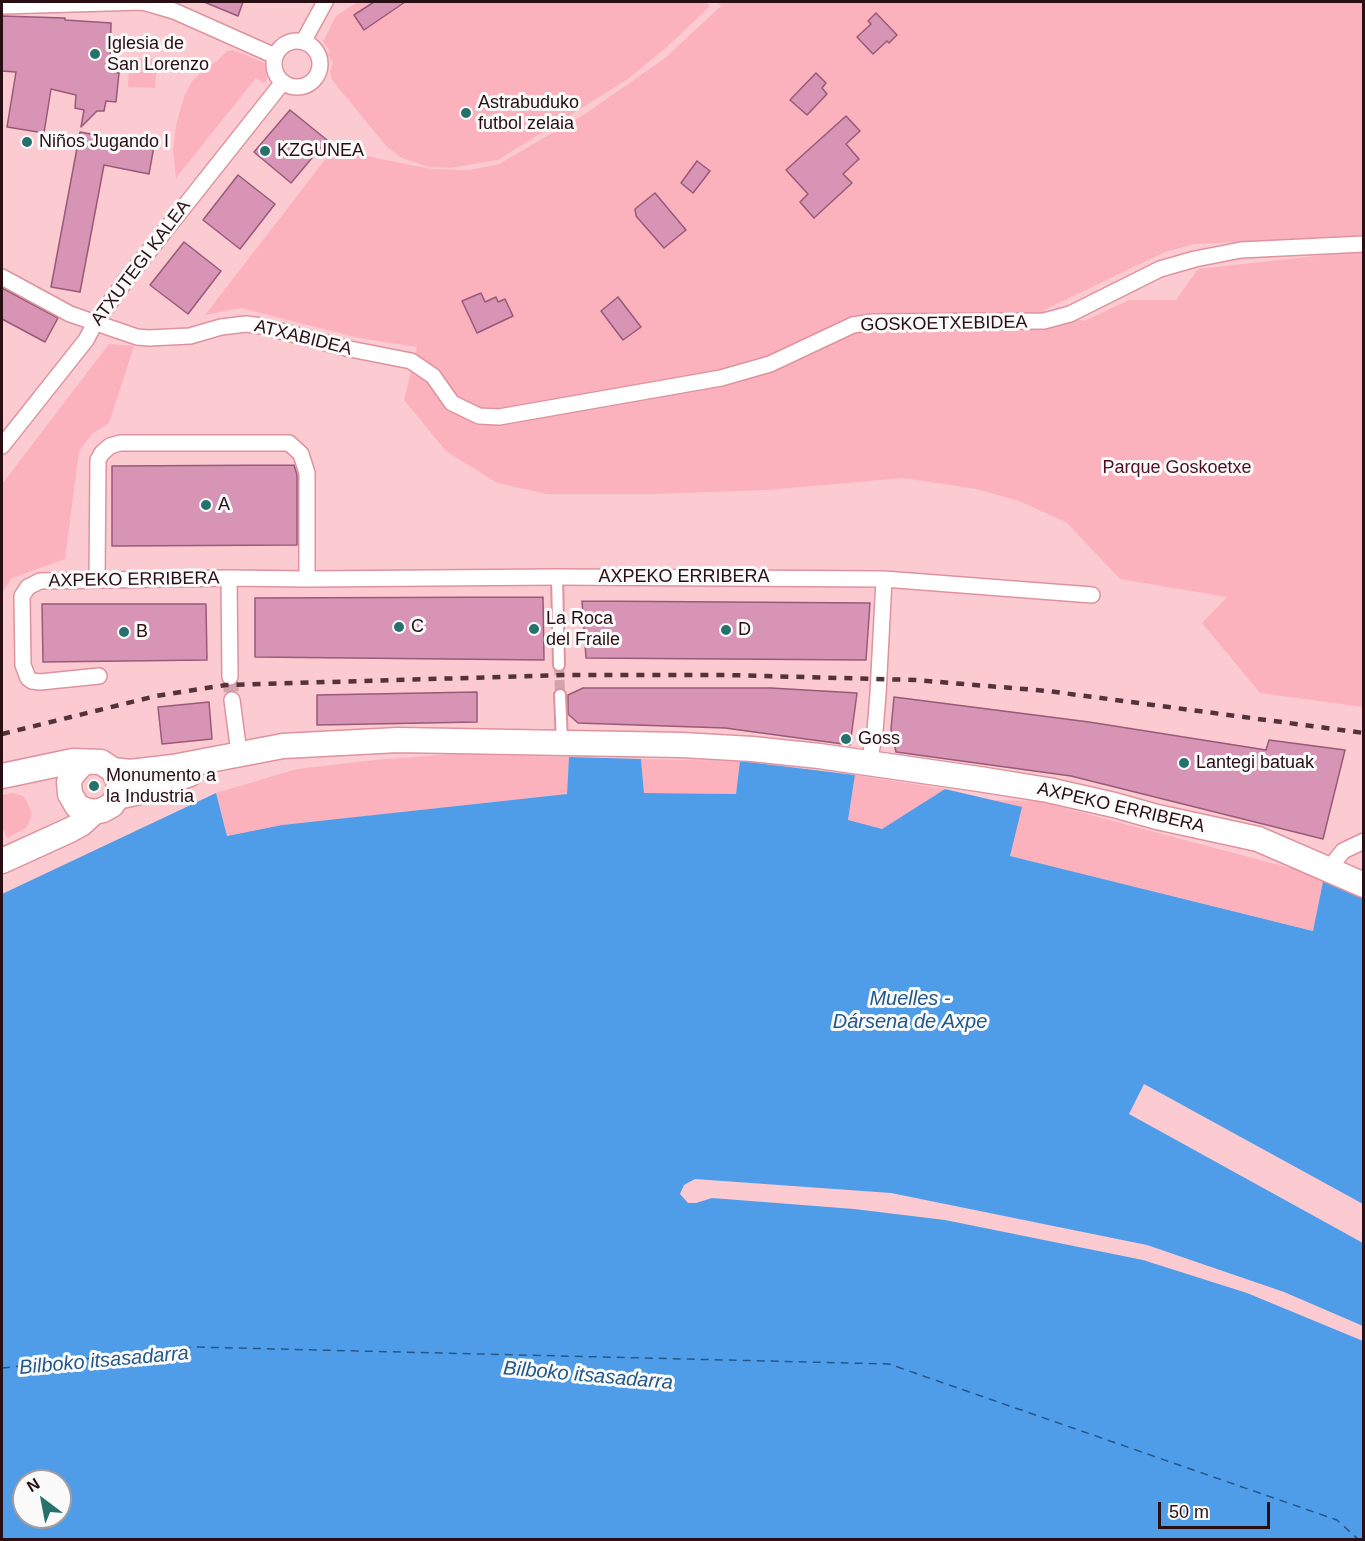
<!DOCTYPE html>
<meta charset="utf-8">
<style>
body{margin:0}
#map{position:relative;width:1365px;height:1541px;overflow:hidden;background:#fbcbd1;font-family:Helvetica,sans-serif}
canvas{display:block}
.frame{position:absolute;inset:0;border:3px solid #290e13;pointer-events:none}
.north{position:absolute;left:12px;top:1469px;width:60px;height:60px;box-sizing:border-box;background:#fafafa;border:2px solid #a69c9e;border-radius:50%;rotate:328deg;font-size:16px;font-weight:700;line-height:24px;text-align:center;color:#290e13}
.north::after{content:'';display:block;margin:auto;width:21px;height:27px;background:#27716d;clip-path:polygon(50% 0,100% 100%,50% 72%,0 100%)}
.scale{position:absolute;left:1158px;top:1502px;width:112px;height:27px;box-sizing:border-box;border:3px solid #290e13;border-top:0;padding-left:8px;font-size:18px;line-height:21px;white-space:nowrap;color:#290e13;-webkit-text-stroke:4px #fafafa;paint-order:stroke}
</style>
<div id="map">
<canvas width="1365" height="1541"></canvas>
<div class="frame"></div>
<div class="north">N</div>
<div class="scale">50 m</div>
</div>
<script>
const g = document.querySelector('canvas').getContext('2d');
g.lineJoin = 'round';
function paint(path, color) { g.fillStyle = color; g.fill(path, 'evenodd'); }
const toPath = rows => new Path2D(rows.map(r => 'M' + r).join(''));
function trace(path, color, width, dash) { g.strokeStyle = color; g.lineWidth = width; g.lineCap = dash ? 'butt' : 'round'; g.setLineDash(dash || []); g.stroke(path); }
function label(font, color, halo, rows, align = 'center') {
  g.font = font + ' Helvetica,sans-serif'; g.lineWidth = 6; g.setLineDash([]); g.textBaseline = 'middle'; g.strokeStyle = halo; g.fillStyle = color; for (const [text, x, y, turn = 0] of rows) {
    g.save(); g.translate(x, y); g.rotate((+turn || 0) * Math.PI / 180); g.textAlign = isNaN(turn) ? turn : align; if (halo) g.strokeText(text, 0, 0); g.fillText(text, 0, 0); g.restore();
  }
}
paint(toPath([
 [357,2,706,2,710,6,667,47,628,79,498,160,450,168,428,167,402,158,387,147,332,80,330,72,333,62,328,55,330,51,323,42,336,16],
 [717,2,1363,2,1363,237,1195,244,1165,252,1044,310,1084,321,1129,300,1176,300,1198,269,1324,255,1363,253,1363,707,1260,693,1202,623,1227,597,1120,579,1066,522,1019,501,976,489,903,478,767,490,655,494,547,494,497,483,446,451,404,400,417,347,359,338,241,308,205,315,341,139,371,157,431,169,469,170,499,164,585,114,665,58,721,6],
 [233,50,265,63,267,80,264,83,256,78,176,178,173,150,176,125,185,94,193,80,206,68,217,61,227,51],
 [129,58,157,59,155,88,128,87],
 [109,344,134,346,109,423,92,434,79,451,65,559,12,578,2,592,2,484],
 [454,754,569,757,567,794,282,825,227,836,216,793,297,769,375,760],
 [641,759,740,761,736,794,644,793],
 [855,775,945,789,882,829,848,821],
 [13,793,23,796,27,802,31,811,31,817,26,828,7,838,2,827,2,795],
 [989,800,1038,801,1324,877,1314,931,1009,856]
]), '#fbb2bc');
paint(toPath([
 [569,757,641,759,644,793,736,794,740,761,855,775,848,820,882,829,945,789,1022,807,1010,856,1313,931,1324,877,1364,896,1363,1204,1144,1084,1129,1114,1363,1243,1363,1326,1284,1292,1147,1245,891,1193,695,1179,684,1185,680,1194,688,1203,696,1203,712,1198,854,1209,945,1220,1143,1260,1247,1293,1363,1341,1363,1539,2,1539,2,894,216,793,227,836,282,825,567,794],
 [24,1481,60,1481,60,1517,24,1517]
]), '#4f9de9');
trace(toPath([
 [2,1368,195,1347,889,1364,1337,1520,1359,1540]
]), '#23588b', 1.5, [8, 6]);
const building = toPath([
 [204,2,243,2,238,16,204,2],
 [374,2,405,2,364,30,354,15,374,2],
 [876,13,897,35,889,43,887,41,873,54,857,37,871,24,868,21,876,13],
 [2,16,65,18,65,20,111,23,110,72,119,73,116,102,106,101,104,111,97,111,81,127,84,110,75,108,76,95,51,89,44,133,7,127,16,72,2,71,2,16],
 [816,73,826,83,822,88,827,94,807,115,790,100,816,73],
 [290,110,327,140,291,183,254,152,290,110],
 [846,116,860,131,846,144,859,159,843,174,852,183,814,218,800,202,808,194,786,170,846,116],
 [80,132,154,146,149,174,104,165,80,292,51,287,80,132],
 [697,161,710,171,693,193,681,183,697,161],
 [238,175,275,204,240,249,203,220,238,175],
 [655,193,686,230,664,248,636,216,635,209,655,193],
 [184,242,221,271,188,314,150,285,184,242],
 [2,288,58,318,45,342,2,319,2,288],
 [481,293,485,302,496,297,498,302,505,299,513,316,477,333,462,301,481,293],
 [618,297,641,327,623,340,601,311,618,297],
 [294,465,297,475,297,545,112,546,112,466,294,465],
 [543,597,544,660,255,657,255,598,543,597],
 [582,601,870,603,866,660,586,658,582,601],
 [42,604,206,604,207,660,43,662,42,604],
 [583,688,771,688,857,693,850,745,725,728,578,723,568,714,568,695,583,688],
 [477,692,477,722,317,725,317,695,477,692],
 [894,697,1089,722,1266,750,1269,740,1345,750,1323,839,1071,776,896,752,891,729,894,697],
 [209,702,212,739,162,744,158,707,209,702]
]);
paint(building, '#d894b4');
trace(building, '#985a78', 1.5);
trace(toPath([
 [559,665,560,695]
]), '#d1a5ab', 10, [10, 5]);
trace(toPath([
 [230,677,232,700]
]), '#d1a5ab', 15, [15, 8]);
const pedestrian = toPath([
 [557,577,559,665],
 [560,695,562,742]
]);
const minor = toPath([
 [2,6,143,2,174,11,275,56],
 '274 64a23 23 0 1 1 46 0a23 23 0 1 1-46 0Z',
 [303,42,325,2],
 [2,277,70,314,137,337,149,338,190,336,221,327,246,324,261,326,350,349,411,361,433,376,452,403,479,416,499,417,721,378,770,364,853,325,873,322,1044,321,1070,314,1160,269,1195,259,1241,250,1364,244],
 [2,446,86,340,95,323,126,280,283,82],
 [229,578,230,677],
 [97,579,98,460,102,453,110,446,120,443,289,443,301,454,307,473,307,579],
 [884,579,1092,595],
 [99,676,40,682,32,681,28,678,23,665,22,596,28,587,40,581,229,578,307,579,557,577,884,579,878,694,875,731,869,763],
 [232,700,239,753],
 [1335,861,1343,851,1364,841]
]);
const primary = toPath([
 [113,770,130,772,173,767,283,746,398,740,682,745,752,749,819,756,979,779,1048,790,1114,805,1157,817,1258,839,1364,885],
 [2,776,73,761,101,762,113,770,119,783,117,797,112,805,103,810,94,812,85,810,77,806,70,794,69,782,72,775,81,765,87,762],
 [117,797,144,791,190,774],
 [2,861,70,830,81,824,94,812]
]);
trace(pedestrian, '#de939e', 14);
trace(minor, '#de939e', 18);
trace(primary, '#de939e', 27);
trace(pedestrian, '#fff', 10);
trace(minor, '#fff', 15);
trace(primary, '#fff', 24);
trace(toPath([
 [2,734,156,696,226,685,568,675,727,675,915,680,1048,691,1364,733]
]), '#533339', 4.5, [8, 8]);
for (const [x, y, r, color] of [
 [95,54,6,"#27716d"],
 [466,113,6,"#27716d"],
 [27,142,6,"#27716d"],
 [265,151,6,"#27716d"],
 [206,505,6,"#27716d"],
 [399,627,6,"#27716d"],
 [534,629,6,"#27716d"],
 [726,630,6,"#27716d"],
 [124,632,6,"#27716d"],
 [846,739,6,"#27716d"],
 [1184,763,6,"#27716d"],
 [94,786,6,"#27716d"]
]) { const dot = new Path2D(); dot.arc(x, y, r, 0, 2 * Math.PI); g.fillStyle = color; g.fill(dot); trace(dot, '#fafafa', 2); }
label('18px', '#290e13', '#fafafa', [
 ["Iglesia de",107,44],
 ["San Lorenzo",107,65],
 ["Astrabuduko",478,103],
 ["futbol zelaia",478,124],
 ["Niños Jugando I",39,142],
 ["KZGUNEA",277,151],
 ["A",218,505],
 ["La Roca",546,619],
 ["del Fraile",546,640],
 ["C",411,627],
 ["D",738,630],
 ["B",136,632],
 ["Goss",858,739],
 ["Lantegi batuak",1196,763],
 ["Monumento a",106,776],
 ["la Industria",106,797]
], 'left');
label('18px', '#290e13', '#fafafa', [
 ["ATXUTEGI KALEA",141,263,-53],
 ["GOSKOETXEBIDEA",944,324,-1],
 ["ATXABIDEA",303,338,14],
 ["AXPEKO ERRIBERA",684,577],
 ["AXPEKO ERRIBERA",134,580,-1],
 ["AXPEKO ERRIBERA",1121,808,13]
]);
label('18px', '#530e21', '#fafafa', [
 ["Parque Goskoetxe",1177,468]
]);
label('italic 20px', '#23588b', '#fafafa', [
 ["Muelles -",910,999],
 ["Dársena de Axpe",910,1022],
 ["Bilboko itsasadarra",104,1361,-5],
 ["Bilboko itsasadarra",588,1376,5]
]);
</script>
